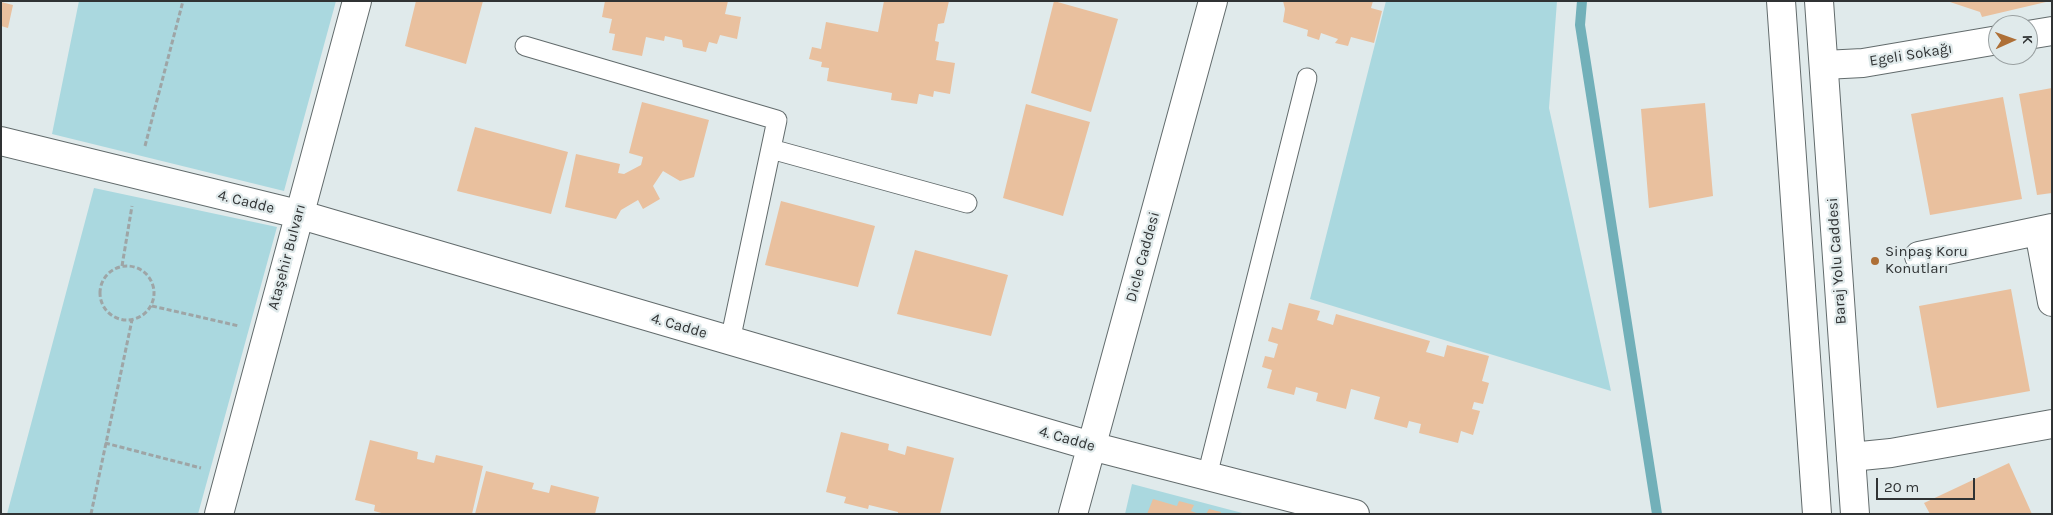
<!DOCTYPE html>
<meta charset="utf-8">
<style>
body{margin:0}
#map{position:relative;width:2053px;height:515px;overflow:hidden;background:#e0eaeb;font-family:Karla,sans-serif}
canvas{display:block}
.frame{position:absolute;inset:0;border:2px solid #303334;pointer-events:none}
.north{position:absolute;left:1988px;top:15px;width:50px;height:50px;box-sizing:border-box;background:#e0eaeb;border:1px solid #9aa1a2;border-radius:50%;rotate:88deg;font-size:14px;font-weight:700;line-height:20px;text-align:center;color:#303334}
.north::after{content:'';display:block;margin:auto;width:18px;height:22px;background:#ae6f36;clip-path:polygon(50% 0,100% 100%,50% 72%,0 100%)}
.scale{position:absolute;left:1876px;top:478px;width:99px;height:22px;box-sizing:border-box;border:2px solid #303334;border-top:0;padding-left:6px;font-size:15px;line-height:18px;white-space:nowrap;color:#303334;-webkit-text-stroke:4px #e0eaeb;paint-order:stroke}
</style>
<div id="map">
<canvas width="2053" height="515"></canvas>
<div class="frame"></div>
<div class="north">K</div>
<div class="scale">20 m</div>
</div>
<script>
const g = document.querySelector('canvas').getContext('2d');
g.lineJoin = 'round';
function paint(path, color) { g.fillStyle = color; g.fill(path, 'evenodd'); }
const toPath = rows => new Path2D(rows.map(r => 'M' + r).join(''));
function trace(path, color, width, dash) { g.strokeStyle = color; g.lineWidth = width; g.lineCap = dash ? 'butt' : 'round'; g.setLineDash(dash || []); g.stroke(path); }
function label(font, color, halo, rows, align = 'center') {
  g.font = font + ' Karla,sans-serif'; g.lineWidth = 4.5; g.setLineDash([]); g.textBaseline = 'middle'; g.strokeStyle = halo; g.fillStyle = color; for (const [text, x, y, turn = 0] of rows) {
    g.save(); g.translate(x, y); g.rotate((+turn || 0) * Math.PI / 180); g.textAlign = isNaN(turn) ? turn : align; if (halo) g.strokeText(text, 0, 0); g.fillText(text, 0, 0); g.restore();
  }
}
paint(toPath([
 [79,1,336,1,284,191,52,134],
 [1386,1,1557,1,1549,108,1611,391,1310,299],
 [94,188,277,227,198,514,7,514],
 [1132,484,1246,514,1125,514]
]), '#aad8df');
trace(toPath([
 [1582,1,1580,25,1657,514]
]), '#72b0b9', 10);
paint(toPath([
 [416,1,483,1,466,64,405,46],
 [605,1,728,1,725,14,741,17,737,39,720,35,717,44,709,42,706,52,683,47,682,40,665,36,664,41,646,37,642,56,612,50,615,34,609,33,612,19,602,17],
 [884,1,949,1,944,23,938,24,935,41,939,42,936,60,955,63,950,94,934,91,933,97,919,94,917,104,891,100,892,93,827,81,829,68,821,67,822,62,809,59,812,47,821,49,826,22,878,32],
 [1054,1,1118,19,1091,112,1031,93],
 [1283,1,1373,1,1371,8,1382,11,1374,43,1351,37,1348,46,1335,43,1338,39,1321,33,1319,40,1307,36,1308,30,1283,22,1285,9],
 [1947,1,2046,1,2046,2,1982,17,1980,12],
 [1,2,13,5,8,28,1,26],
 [2052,88,2052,193,2037,195,2019,94],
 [2003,97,2022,199,1930,215,1911,114],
 [642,102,709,120,694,177,680,181,663,171,653,186,660,199,643,209,638,200,621,210,616,219,565,207,576,154,620,164,618,173,624,174,641,165,643,157,629,153],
 [1705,103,1713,196,1649,208,1641,109],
 [1026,104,1090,122,1063,216,1003,198],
 [475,127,568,152,551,214,457,191],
 [781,201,875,226,858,287,765,265],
 [915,250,1008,275,991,336,897,314],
 [2011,289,2030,391,1937,408,1919,306],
 [1289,303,1320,311,1317,320,1333,325,1336,314,1430,341,1426,352,1444,357,1447,345,1489,356,1482,381,1489,383,1483,404,1474,402,1472,409,1480,411,1473,435,1461,431,1458,443,1419,433,1421,424,1409,421,1407,428,1374,419,1380,397,1351,389,1346,409,1316,401,1318,393,1296,387,1294,395,1267,388,1272,370,1262,367,1265,356,1274,358,1278,344,1268,341,1272,327,1282,330],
 [841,432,889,444,888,450,905,455,907,446,954,458,940,514,898,514,898,512,869,505,868,509,844,503,846,497,826,492],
 [370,440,418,452,417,459,434,463,436,455,483,466,472,514,385,514,374,511,375,505,355,500],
 [2009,463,2032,514,1930,514,1924,503],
 [486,471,534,483,532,489,549,493,551,485,599,497,595,514,475,514],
 [1153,499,1177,506,1179,501,1194,505,1191,511,1199,514,1147,514],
 [1209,509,1221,512,1221,514,1206,514]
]), '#e9c09e');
const lane = toPath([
 [525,46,777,120,730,341],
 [771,149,967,203],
 [1207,476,1307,78]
]);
const street = toPath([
 [2028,35,2052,31],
 [1824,65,1863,63,1998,40],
 [1,141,298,214,1091,446,1355,514],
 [2039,231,2052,302],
 [1919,256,2052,228],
 [1851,457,1891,453,2052,424],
 [1073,514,1213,1]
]);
const secondary = toPath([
 [1781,1,1817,514],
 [1819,1,1855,514],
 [219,514,357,1]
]);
trace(lane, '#626b6c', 21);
trace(street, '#626b6c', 30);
trace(secondary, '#626b6c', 30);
trace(toPath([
 [145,146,183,1],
 '100 293a27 27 0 1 1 54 0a27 27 0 1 1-54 0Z',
 [122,266,132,206],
 [152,306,239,326],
 [105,443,201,468],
 [91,514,132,320]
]), '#9ea5a6', 3, [5, 2.5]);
trace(lane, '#fff', 19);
trace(street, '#fff', 28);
trace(secondary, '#fff', 28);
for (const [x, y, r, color] of [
 [1875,261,5,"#ae6f36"]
]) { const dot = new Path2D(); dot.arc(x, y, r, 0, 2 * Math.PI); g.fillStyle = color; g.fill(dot); trace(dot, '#e0eaeb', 2); }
label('15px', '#303334', '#e0eaeb', [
 ["Egeli Sokağı",1911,55,-9],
 ["4. Cadde",246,202,14],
 ["Ataşehir Bulvarı",287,257,-75],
 ["Dicle Caddesi",1143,257,-75],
 ["Baraj Yolu Caddesi",1837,261,-94],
 ["4. Cadde",679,326,16],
 ["4. Cadde",1067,439,16]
]);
label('15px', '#303334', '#e0eaeb', [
 ["Sinpaş Koru",1885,252],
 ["Konutları",1885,269]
], 'left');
</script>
